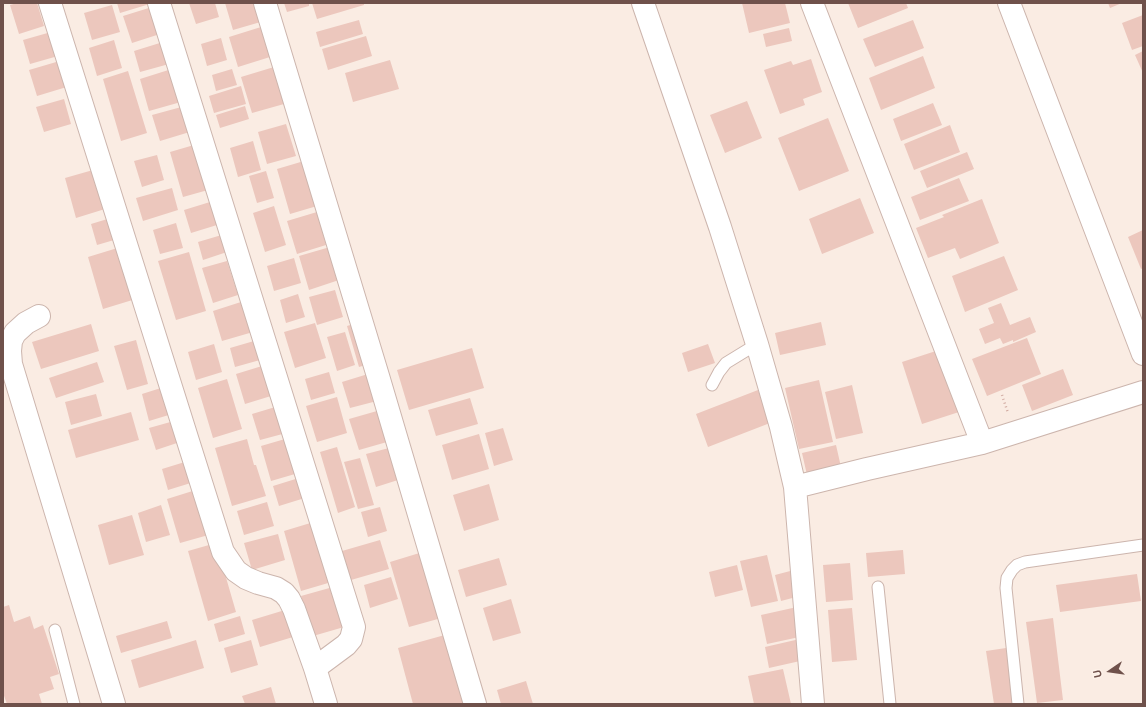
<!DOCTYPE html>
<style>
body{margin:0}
#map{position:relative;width:1146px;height:707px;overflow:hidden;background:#faece3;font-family:Figtree,sans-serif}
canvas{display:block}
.frame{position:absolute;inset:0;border:4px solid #6f514b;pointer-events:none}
.north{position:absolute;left:1090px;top:651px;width:40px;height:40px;-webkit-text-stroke:3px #fdf1e8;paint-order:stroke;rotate:257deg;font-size:11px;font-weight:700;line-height:16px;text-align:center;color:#6f514b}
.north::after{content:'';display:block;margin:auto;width:14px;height:18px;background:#6f514b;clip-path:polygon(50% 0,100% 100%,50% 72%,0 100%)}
</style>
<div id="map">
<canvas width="1146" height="707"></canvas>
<div class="frame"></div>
<div class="north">U</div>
</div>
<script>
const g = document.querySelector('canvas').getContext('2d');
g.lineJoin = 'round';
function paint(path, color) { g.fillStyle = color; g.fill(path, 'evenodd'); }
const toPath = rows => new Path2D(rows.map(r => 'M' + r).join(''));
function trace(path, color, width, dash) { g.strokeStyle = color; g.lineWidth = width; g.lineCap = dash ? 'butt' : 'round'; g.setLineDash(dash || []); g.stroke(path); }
paint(toPath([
 [17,3,37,3,44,26,19,34,10,5],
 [117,3,153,3,120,13],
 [189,3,215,3,219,17,196,24],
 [225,3,259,3,264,21,233,30],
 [284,3,309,3,309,6,287,12],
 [312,3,364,3,364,5,317,19],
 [742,3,785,3,790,23,749,33],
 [848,3,906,3,908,8,858,28],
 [1108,3,1122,3,1110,8],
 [112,5,120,32,92,40,84,13],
 [152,7,160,34,132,43,123,16],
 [1143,15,1143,46,1132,50,1122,23],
 [359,20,363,34,320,47,316,32],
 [913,20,924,48,875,67,863,39],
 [261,27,270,57,238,67,229,37],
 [789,28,792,41,766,47,763,34],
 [51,32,58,56,30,64,23,40],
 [366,36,372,56,328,70,322,49],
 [221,38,227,60,207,66,201,44],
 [114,40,122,68,97,76,89,48],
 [163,42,169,64,140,72,134,51],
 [1143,51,1143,73,1135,55],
 [923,56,935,88,881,110,869,78],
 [811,59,822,92,803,99,805,105,780,114,764,70,791,61,793,65],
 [63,60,70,86,37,96,29,70],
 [390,60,399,89,353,102,345,73],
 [178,67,188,100,149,111,140,79],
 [274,67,284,104,252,113,241,77],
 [232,69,237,85,216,91,212,75],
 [128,71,147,133,121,141,103,79],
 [241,86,246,104,214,113,209,96],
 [64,99,71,124,44,132,36,107],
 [747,101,762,138,725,153,710,115],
 [933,103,942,125,901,141,893,119],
 [185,106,193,131,160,141,152,115],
 [245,106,249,119,220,128,216,115],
 [828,118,849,171,799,191,778,138],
 [286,124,296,156,267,164,258,132],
 [950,125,960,152,914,170,904,144],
 [253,141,261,170,238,177,230,148],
 [194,145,208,190,183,197,170,152],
 [967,152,974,169,927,188,920,171],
 [157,155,164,180,142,187,134,161],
 [304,161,317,206,290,214,277,169],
 [93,170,105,209,76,218,65,178],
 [266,171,274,198,257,203,249,176],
 [959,178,969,201,920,220,911,197],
 [172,188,178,210,143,221,136,198],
 [860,198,874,233,822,254,809,219],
 [982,199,999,243,960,259,955,248,928,258,916,228,944,217,942,215],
 [210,202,217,225,191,233,184,210],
 [274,206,286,245,265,252,253,213],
 [317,212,326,245,297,254,287,221],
 [114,217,121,238,97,245,91,224],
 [176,223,183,248,160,254,153,230],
 [1143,230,1143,268,1141,269,1128,237],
 [225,234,230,251,203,260,198,242],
 [124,246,139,298,103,309,88,257],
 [330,247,339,280,309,290,299,256],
 [189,252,206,311,176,320,158,261],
 [1004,256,1018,290,965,312,952,276],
 [294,258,301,283,274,291,267,266],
 [227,261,238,295,213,303,202,268],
 [335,290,343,317,317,325,309,297],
 [298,294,305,317,286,323,280,300],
 [244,301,253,332,222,341,213,311],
 [1001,303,1010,325,1030,317,1036,332,1013,342,1013,340,1003,344,1000,338,985,344,979,329,994,323,988,308],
 [360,322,372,363,359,367,347,326],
 [821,322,826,345,780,355,775,333],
 [315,323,326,358,295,368,284,332],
 [91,324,99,351,41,369,32,342],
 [345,332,355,365,337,371,327,337],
 [1027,338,1041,374,987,396,972,359],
 [136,340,148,384,127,390,114,346],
 [254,341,260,360,235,367,230,348],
 [214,344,222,372,196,380,188,352],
 [708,344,715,363,688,372,682,353],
 [472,348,484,388,409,410,397,370],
 [939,350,959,412,922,424,902,362],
 [97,362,104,382,56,398,49,378],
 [262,366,271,396,245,404,236,374],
 [1063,369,1073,395,1032,411,1022,385],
 [329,372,335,393,311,400,305,379],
 [368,374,377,401,350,408,342,382],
 [227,379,242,429,213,438,198,388],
 [819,380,833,442,799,449,785,388],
 [852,385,863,433,836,439,825,392],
 [164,387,172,414,149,421,142,394],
 [758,390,770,423,708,447,696,414],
 [96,394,102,416,71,425,65,402],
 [337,397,347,433,317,442,306,406],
 [470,398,478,424,436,436,428,410],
 [282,405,290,432,260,440,252,414],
 [377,411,387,442,359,450,349,419],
 [131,412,139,440,76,458,68,430],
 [174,421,180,442,156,450,149,428],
 [503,428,513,460,494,466,485,433],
 [479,434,489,469,452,480,442,445],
 [247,439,254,465,256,465,266,496,232,506,215,448],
 [285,439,295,474,271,481,261,446],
 [836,445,841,467,807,475,802,453],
 [337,447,355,507,338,513,320,452],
 [389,448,398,480,376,487,366,454],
 [360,458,374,505,358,509,344,462],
 [188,461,194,482,168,490,162,469],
 [302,477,308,497,279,506,273,486],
 [489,484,499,520,464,531,453,495],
 [199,489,212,534,180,543,167,499],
 [267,502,274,526,244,535,237,511],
 [161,505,170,535,146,542,138,513],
 [380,507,387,531,368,537,361,512],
 [132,515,144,555,109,565,98,525],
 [317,521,335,581,301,591,284,531],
 [278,534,285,560,252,570,244,543],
 [380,540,389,569,351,580,342,551],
 [216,543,236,612,208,621,188,551],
 [903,550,905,574,868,577,866,553],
 [426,551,445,617,409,627,390,562],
 [767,555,778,601,751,607,740,561],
 [499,558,507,585,466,597,458,570],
 [850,563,853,600,826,602,823,565],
 [737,565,743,590,715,597,709,572],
 [794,570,800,596,781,601,775,575],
 [1137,574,1141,601,1060,612,1056,585],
 [391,577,398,599,370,608,364,585],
 [333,587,344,627,313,636,301,596],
 [511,599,521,633,493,641,483,608],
 [9,605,14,622,30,616,34,629,43,625,59,674,50,677,54,689,39,694,42,704,7,704,3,693,3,607],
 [797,607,804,636,767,644,761,615],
 [852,608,857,660,832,662,828,610],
 [285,610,293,637,260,647,252,620],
 [240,616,245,634,219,642,214,624],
 [1053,618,1063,700,1037,703,1026,622],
 [167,621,172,638,121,653,116,636],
 [452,633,471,704,413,704,398,648],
 [804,638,809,659,769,668,765,647],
 [196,640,204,668,139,688,131,660],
 [251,640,258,665,231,673,224,648],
 [1006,648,1014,704,994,704,986,651],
 [783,669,791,704,754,704,748,676],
 [526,681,533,704,501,704,497,690],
 [271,687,276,704,245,704,242,696]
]), '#ecc7bd');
const service = toPath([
 [712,385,719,372,726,363,757,344],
 [878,587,890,704],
 [55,630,74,704],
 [1018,704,1006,588,1007,578,1012,570,1017,565,1025,562,1143,545]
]);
const minor = toPath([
 [50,3,223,552,236,571,246,578,258,583,276,588,284,593,289,599,294,609,315,668,326,704],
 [159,3,354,627,351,639,346,645,315,668],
 [265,3,378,376,475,704],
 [643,3,720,227,757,344,781,427,795,487],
 [812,3,982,443],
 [1009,3,1143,354],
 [39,316,26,323,15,333,11,341,10,351,11,364,114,704],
 [813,704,795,487,867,469,982,443,1143,392]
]);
trace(service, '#ccb5ad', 13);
trace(minor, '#ccb5ad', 24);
trace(toPath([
 [1002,395,1008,413]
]), '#d1aaa1', 2.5, [1, 3]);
trace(service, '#fff', 11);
trace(minor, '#fff', 22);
</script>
